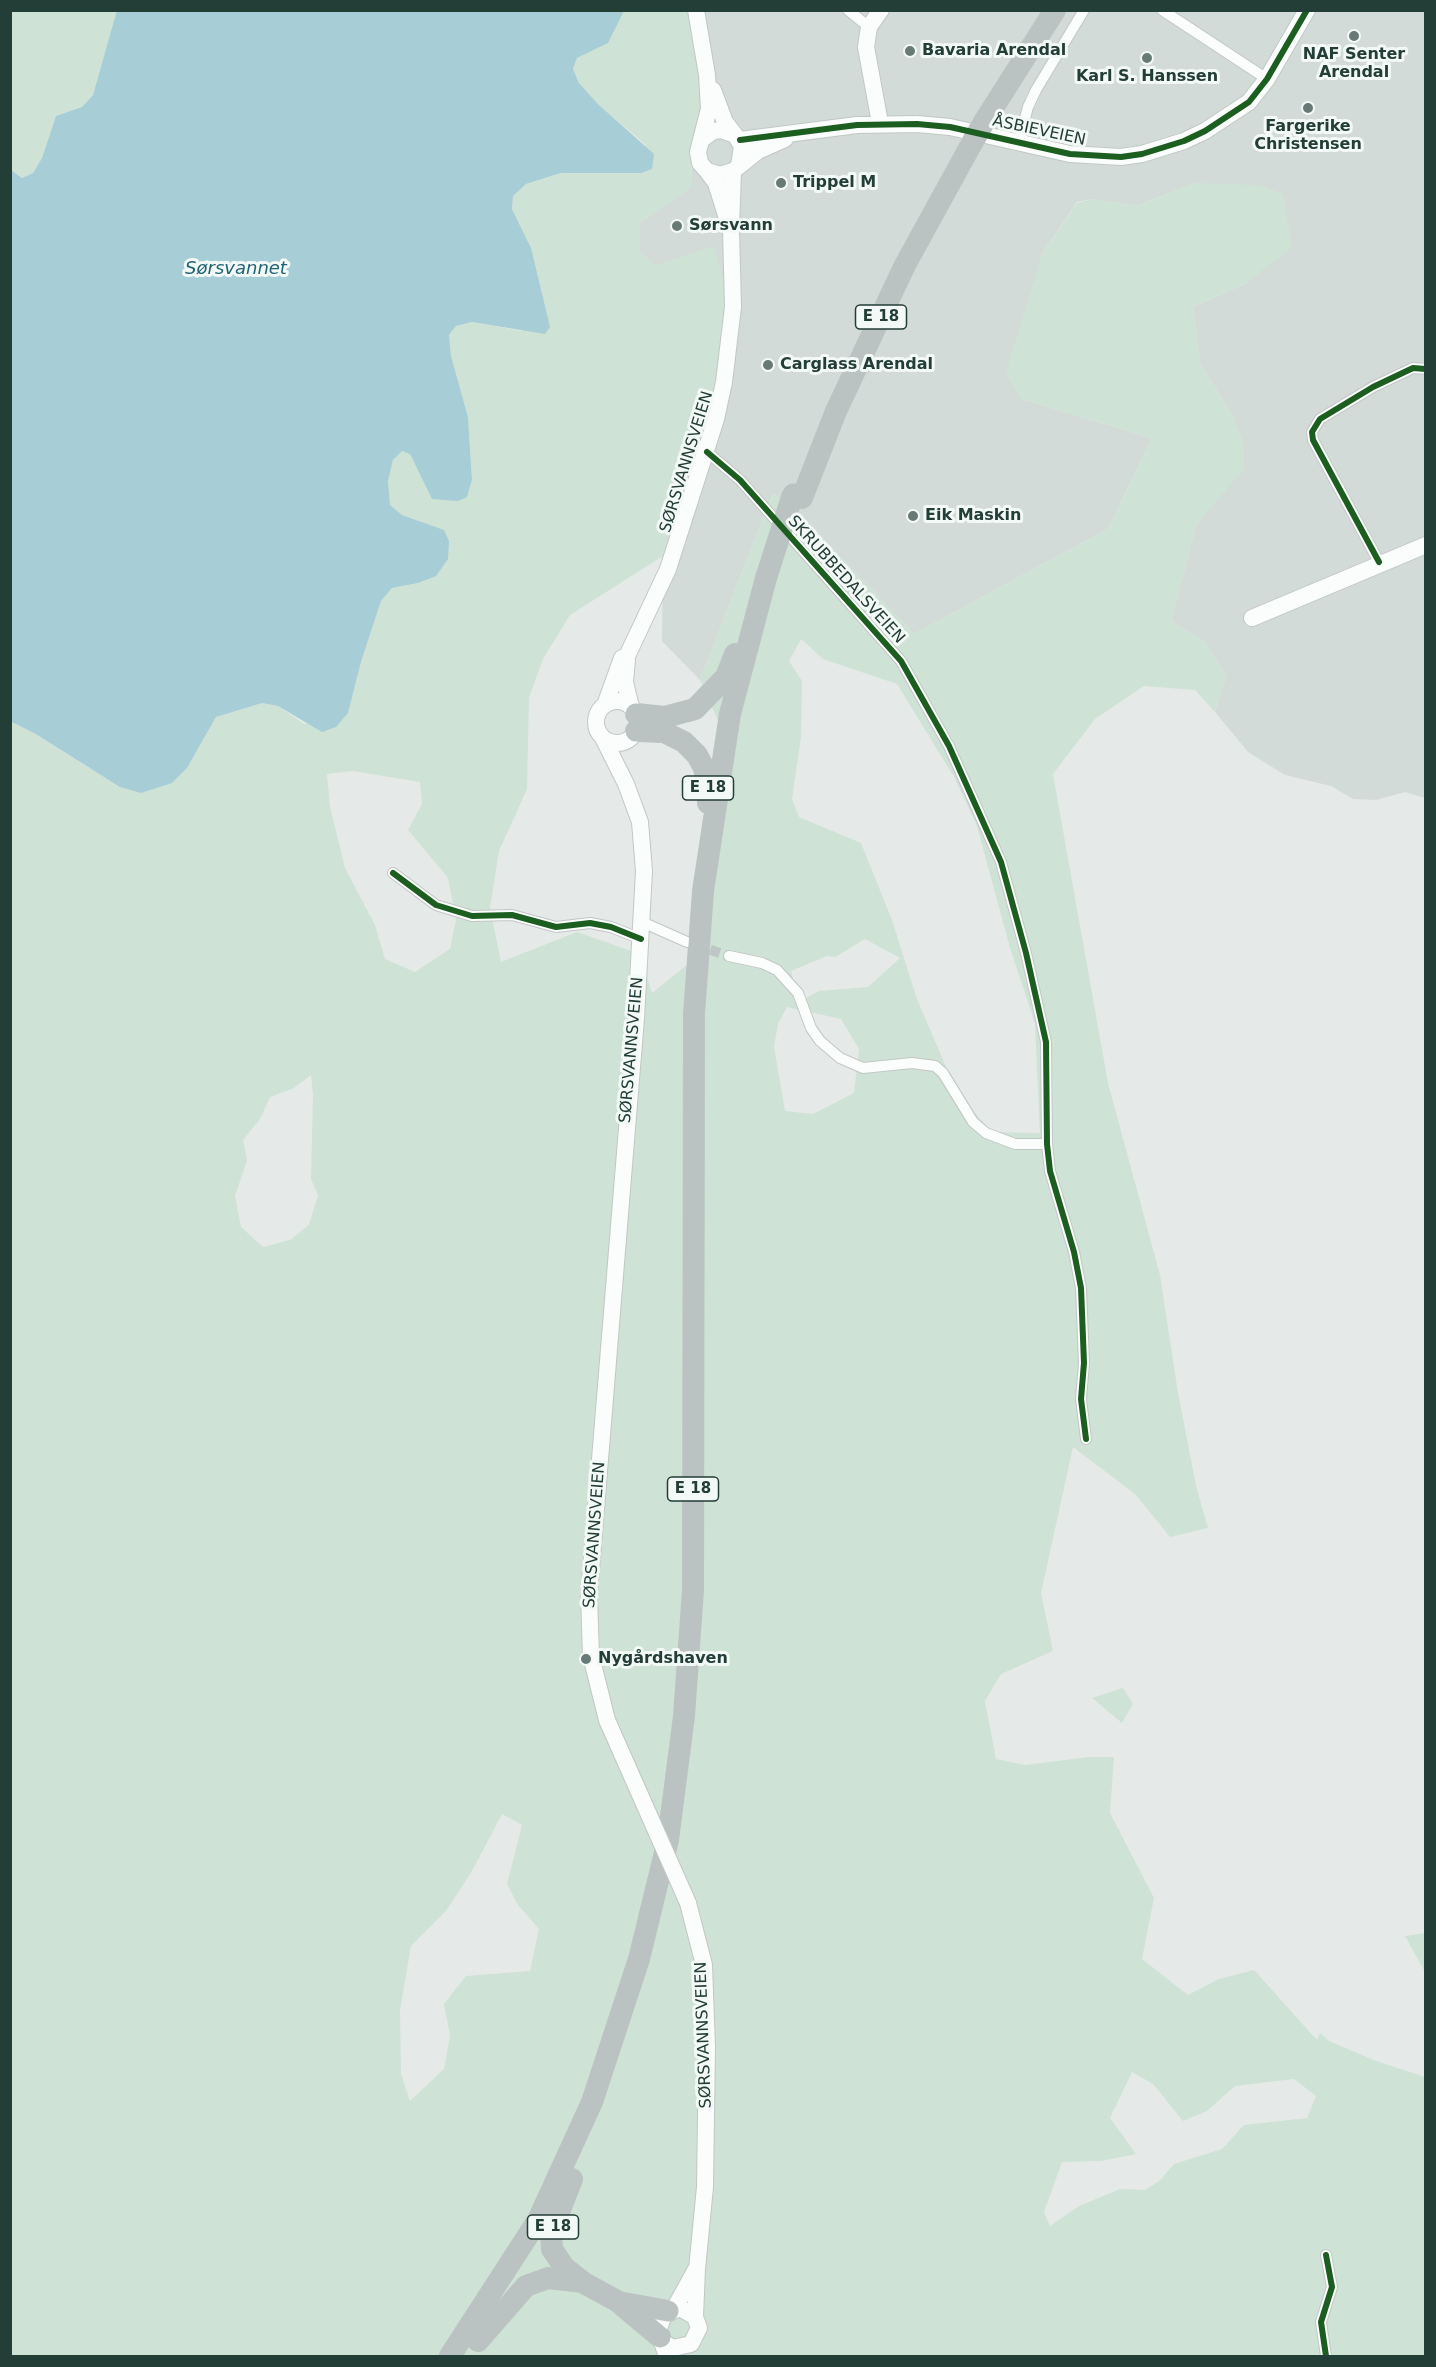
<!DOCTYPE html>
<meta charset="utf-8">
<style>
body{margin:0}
#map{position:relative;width:1436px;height:2367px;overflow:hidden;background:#e5eae8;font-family:"DejaVu Sans",sans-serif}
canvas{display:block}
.frame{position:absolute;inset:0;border:12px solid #233d37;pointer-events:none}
</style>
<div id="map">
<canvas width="1436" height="2367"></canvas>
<div class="frame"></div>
</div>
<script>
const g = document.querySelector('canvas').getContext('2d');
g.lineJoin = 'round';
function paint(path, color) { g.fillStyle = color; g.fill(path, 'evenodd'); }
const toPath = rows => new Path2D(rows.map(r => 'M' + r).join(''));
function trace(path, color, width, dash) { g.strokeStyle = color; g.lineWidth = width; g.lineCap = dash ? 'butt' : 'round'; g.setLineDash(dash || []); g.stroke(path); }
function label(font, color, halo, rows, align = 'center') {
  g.font = font + ' "DejaVu Sans",sans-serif'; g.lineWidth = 6; g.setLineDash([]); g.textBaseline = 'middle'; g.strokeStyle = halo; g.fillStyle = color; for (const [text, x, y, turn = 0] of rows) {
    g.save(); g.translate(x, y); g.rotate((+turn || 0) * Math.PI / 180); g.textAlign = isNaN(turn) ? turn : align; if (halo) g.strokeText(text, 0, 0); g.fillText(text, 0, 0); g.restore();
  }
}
paint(toPath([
 [696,11,1425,11,1425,798,1405,792,1376,800,1353,799,1331,786,1285,775,1248,752,1215,712,1226,676,1205,642,1171,621,1196,525,1212,505,1234,418,1200,364,1193,307,1248,282,1195,183,1136,206,1093,199,1077,202,1042,254,1021,399,1152,438,1108,529,914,634,813,528,773,493,700,680,662,641,663,556,678,494,716,430,655,266,640,252,640,223,691,187]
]), '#d3dbd8');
paint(toPath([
 [11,11,117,11,93,95,82,107,56,116,42,158,33,173,23,178,11,170],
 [624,11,696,11,703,90,691,153,691,187,640,223,640,252,655,266,714,246,729,301,716,430,678,494,663,556,570,615,543,659,529,698,527,789,499,851,490,908,501,962,577,932,640,954,652,993,687,965,724,734,700,680,773,493,813,528,914,634,1108,529,1152,438,1021,399,1006,373,1042,254,1077,203,1093,199,1136,206,1195,183,1259,185,1283,194,1292,247,1248,282,1193,307,1200,364,1234,418,1244,445,1244,469,1196,525,1171,621,1205,642,1226,676,1215,712,1195,690,1144,686,1095,719,1053,774,1108,1083,1160,1275,1178,1393,1197,1490,1208,1528,1170,1537,1135,1494,1073,1447,1041,1593,1053,1651,1001,1674,985,1701,996,1759,1025,1765,1089,1757,1114,1757,1110,1813,1154,1898,1142,1959,1188,1995,1219,1979,1254,1970,1317,2040,1320,2033,1329,2041,1376,2061,1425,2077,1425,2356,11,2356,10,721,34,733,89,768,172,783,187,768,216,717,262,703,278,706,304,724,348,713,361,662,381,601,392,588,418,583,443,530,402,515,390,505,388,481,393,460,402,451,410,454,432,499,467,497,472,480,468,417,451,356,449,335,456,326,472,322,522,331,531,248,512,209,513,196,526,184,561,173,600,173,646,145,598,104,579,83,573,69,577,58,608,43],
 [801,639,823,659,897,684,954,777,977,826,1010,948,1035,1024,1040,1133,991,1132,956,1090,917,999,892,920,861,843,799,817,792,799,801,737,802,681,789,661],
 [353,771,420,782,422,804,408,830,448,878,456,920,450,949,415,972,385,959,375,925,345,868,330,807,327,774],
 [865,939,900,958,868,987,819,991,799,1002,791,971,827,956,835,957],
 [787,1007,841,1019,859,1049,854,1093,813,1114,785,1111,774,1047,778,1024],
 [311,1075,313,1094,311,1179,318,1195,309,1225,290,1240,263,1247,241,1227,235,1196,247,1160,243,1140,260,1119,270,1097,294,1088],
 [502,1814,522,1825,507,1884,518,1905,539,1929,530,1971,466,1976,444,2004,450,2035,444,2069,410,2101,401,2074,400,2010,411,1946,446,1911,472,1871],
 [1132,2072,1153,2084,1183,2121,1207,2111,1235,2086,1294,2079,1316,2096,1307,2118,1244,2125,1222,2149,1174,2164,1159,2181,1145,2190,1120,2189,1079,2206,1050,2226,1044,2212,1062,2162,1101,2161,1136,2154,1110,2118],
 [1123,1688,1133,1704,1122,1723,1092,1698],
 [1425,1933,1426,1933,1425,1972,1405,1936]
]), '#cfe2d6');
paint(toPath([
 [117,10,624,11,608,43,577,58,573,69,579,83,598,104,654,154,652,169,641,173,561,173,526,184,513,196,512,209,531,248,550,327,545,334,472,322,456,326,449,335,451,356,468,417,472,480,467,497,458,501,432,499,410,454,402,451,393,460,388,481,390,505,402,515,444,530,449,541,448,559,436,576,418,583,392,588,381,601,361,662,348,713,336,727,322,732,278,706,262,703,216,717,187,768,172,783,141,793,120,787,34,733,10,721,11,170,22,178,33,173,42,158,56,116,82,107,93,95]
]), '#a7cdd6');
trace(toPath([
 [696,945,729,956]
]), '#bec7c5', 10, [10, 5]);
const street = toPath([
 [848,10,869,27],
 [1162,10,1267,79],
 [1019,141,1028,107,1036,90,1084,10],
 [707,452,740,480,901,661,949,746,1001,862,1026,953,1046,1042,1047,1144,1050,1171,1074,1252,1081,1288,1084,1363,1081,1399,1086,1439],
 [1379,562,1313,440,1312,432,1320,419,1373,387,1413,368,1426,369],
 [393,873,436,905,472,916,512,915,556,927,590,923,611,927,641,939],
 [642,922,687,942],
 [729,956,762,963,777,970,798,993,811,1028,820,1041,840,1058,863,1068,912,1063,935,1066,943,1073,973,1122,986,1133,1015,1144,1047,1144],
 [1326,2356,1321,2322,1332,2287,1326,2255]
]);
const secondary = toPath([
 [696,10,707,75,709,109,701,140],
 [713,90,725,122,735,135],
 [880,123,866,47,869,27,881,10],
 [740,140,857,125,917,124,950,127,1070,154,1121,157,1142,154,1184,141,1205,131,1249,102,1267,79,1307,10],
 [739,166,742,146,735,135,721,130,713,131,701,140,698,152,700,163,707,171,720,175,733,171,758,151,785,139],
 [707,171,716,183,726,215],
 [1252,618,1426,545],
 [627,660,625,682,631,707],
 '596 722a21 21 0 1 1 42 0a21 21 0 1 1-42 0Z',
 [605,705,622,658,627,656,668,569,716,419,724,382,733,307,731,230,733,171],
 [603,738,626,784,640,822,644,871,636,1018,589,1594,590,1626,591,1656,607,1720,649,1815],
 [688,1903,704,1965,707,2047,705,2187,697,2269,695,2317],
 [674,2309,696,2269],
 [663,2342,673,2348,691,2344,699,2328,695,2317,680,2308,664,2315,658,2331,667,2356]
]);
const highway = toPath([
 [984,122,1055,10],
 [802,498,836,411,905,265,972,143],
 [636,714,665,717,695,709,726,677,735,654],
 [636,731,664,732,684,742,697,755,704,768,708,787,708,803],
 [572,2179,551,2233,552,2249,564,2267,584,2283,617,2301,660,2337],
 [624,2303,668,2311],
 [478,2341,526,2286,548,2278,583,2282],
 [450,2356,538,2220,592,2102,639,1959,668,1840,684,1716,693,1590,694,1014,703,891,730,714,766,578]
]);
trace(street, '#c2c7c5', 12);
trace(secondary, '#c1c7c5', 18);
trace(highway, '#bdc6c4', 22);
trace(street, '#fbfcfc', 10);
trace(secondary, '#fbfcfc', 16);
trace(highway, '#bac3c1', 21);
const secondaryBridge = toPath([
 [649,1815,688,1903]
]);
const highwayBridge = toPath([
 [972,143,984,122],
 [766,578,793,494]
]);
trace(secondaryBridge, '#c1c7c5', 18, []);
trace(highwayBridge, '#bdc6c4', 22, []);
trace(secondaryBridge, '#fbfcfc', 16);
trace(highwayBridge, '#bac3c1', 21);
trace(toPath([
 [740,140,857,125,917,124,950,127,1070,154,1121,157,1142,154,1184,141,1205,131,1249,102,1267,79,1307,10],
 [707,452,740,480,901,661,949,746,1001,862,1026,953,1046,1042,1047,1144,1050,1171,1074,1252,1081,1288,1084,1363,1081,1399,1086,1439],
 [1379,562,1313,440,1312,432,1320,419,1373,387,1413,368,1426,369],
 [393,873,436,905,472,916,512,915,556,927,590,923,611,927,641,939],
 [1326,2356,1321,2322,1332,2287,1326,2255]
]), '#1b5e20', 6);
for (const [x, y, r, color] of [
 [1354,36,6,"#677a75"],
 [910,51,6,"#677a75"],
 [1147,58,6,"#677a75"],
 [1308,108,6,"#677a75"],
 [781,183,6,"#677a75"],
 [677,226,6,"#677a75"],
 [768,365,6,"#677a75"],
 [913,516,6,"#677a75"],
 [586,1659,6,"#677a75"]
]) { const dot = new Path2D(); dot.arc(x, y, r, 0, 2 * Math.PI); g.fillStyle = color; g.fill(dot); trace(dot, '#f3f9f6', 2); }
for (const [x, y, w] of [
 [881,317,51],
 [708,788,51],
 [693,1489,51],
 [553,2227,51]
]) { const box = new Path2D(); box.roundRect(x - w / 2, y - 12, w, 24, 4.5); g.fillStyle = '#f3f9f6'; g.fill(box); trace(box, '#233d37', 1.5); }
label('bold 15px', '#233d37', null, [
 ["E 18",881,317],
 ["E 18",708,788],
 ["E 18",693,1489],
 ["E 18",553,2227]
]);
label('bold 16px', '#233d37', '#f3f9f6', [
 ["Bavaria Arendal",922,51],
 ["NAF Senter",1354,55,"center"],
 ["Arendal",1354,73,"center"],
 ["Karl S. Hanssen",1147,77,"center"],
 ["Fargerike",1308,127,"center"],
 ["Christensen",1308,145,"center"],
 ["Trippel M",793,183],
 ["Sørsvann",689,226],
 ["Carglass Arendal",780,365],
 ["Eik Maskin",925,516],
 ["Nygårdshaven",598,1659]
], 'left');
label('16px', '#233d37', '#f3f9f6', [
 ["ÅSBIEVEIEN",1039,131,12],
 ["SØRSVANNSVEIEN",687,462,-73],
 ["SKRUBBEDALSVEIEN",846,580,48],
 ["SØRSVANNSVEIEN",632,1050,-85],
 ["SØRSVANNSVEIEN",595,1535,-86],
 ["SØRSVANNSVEIEN",704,2035,-92]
]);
label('italic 18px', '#206376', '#f3f9f6', [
 ["Sørsvannet",236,269]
]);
</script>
